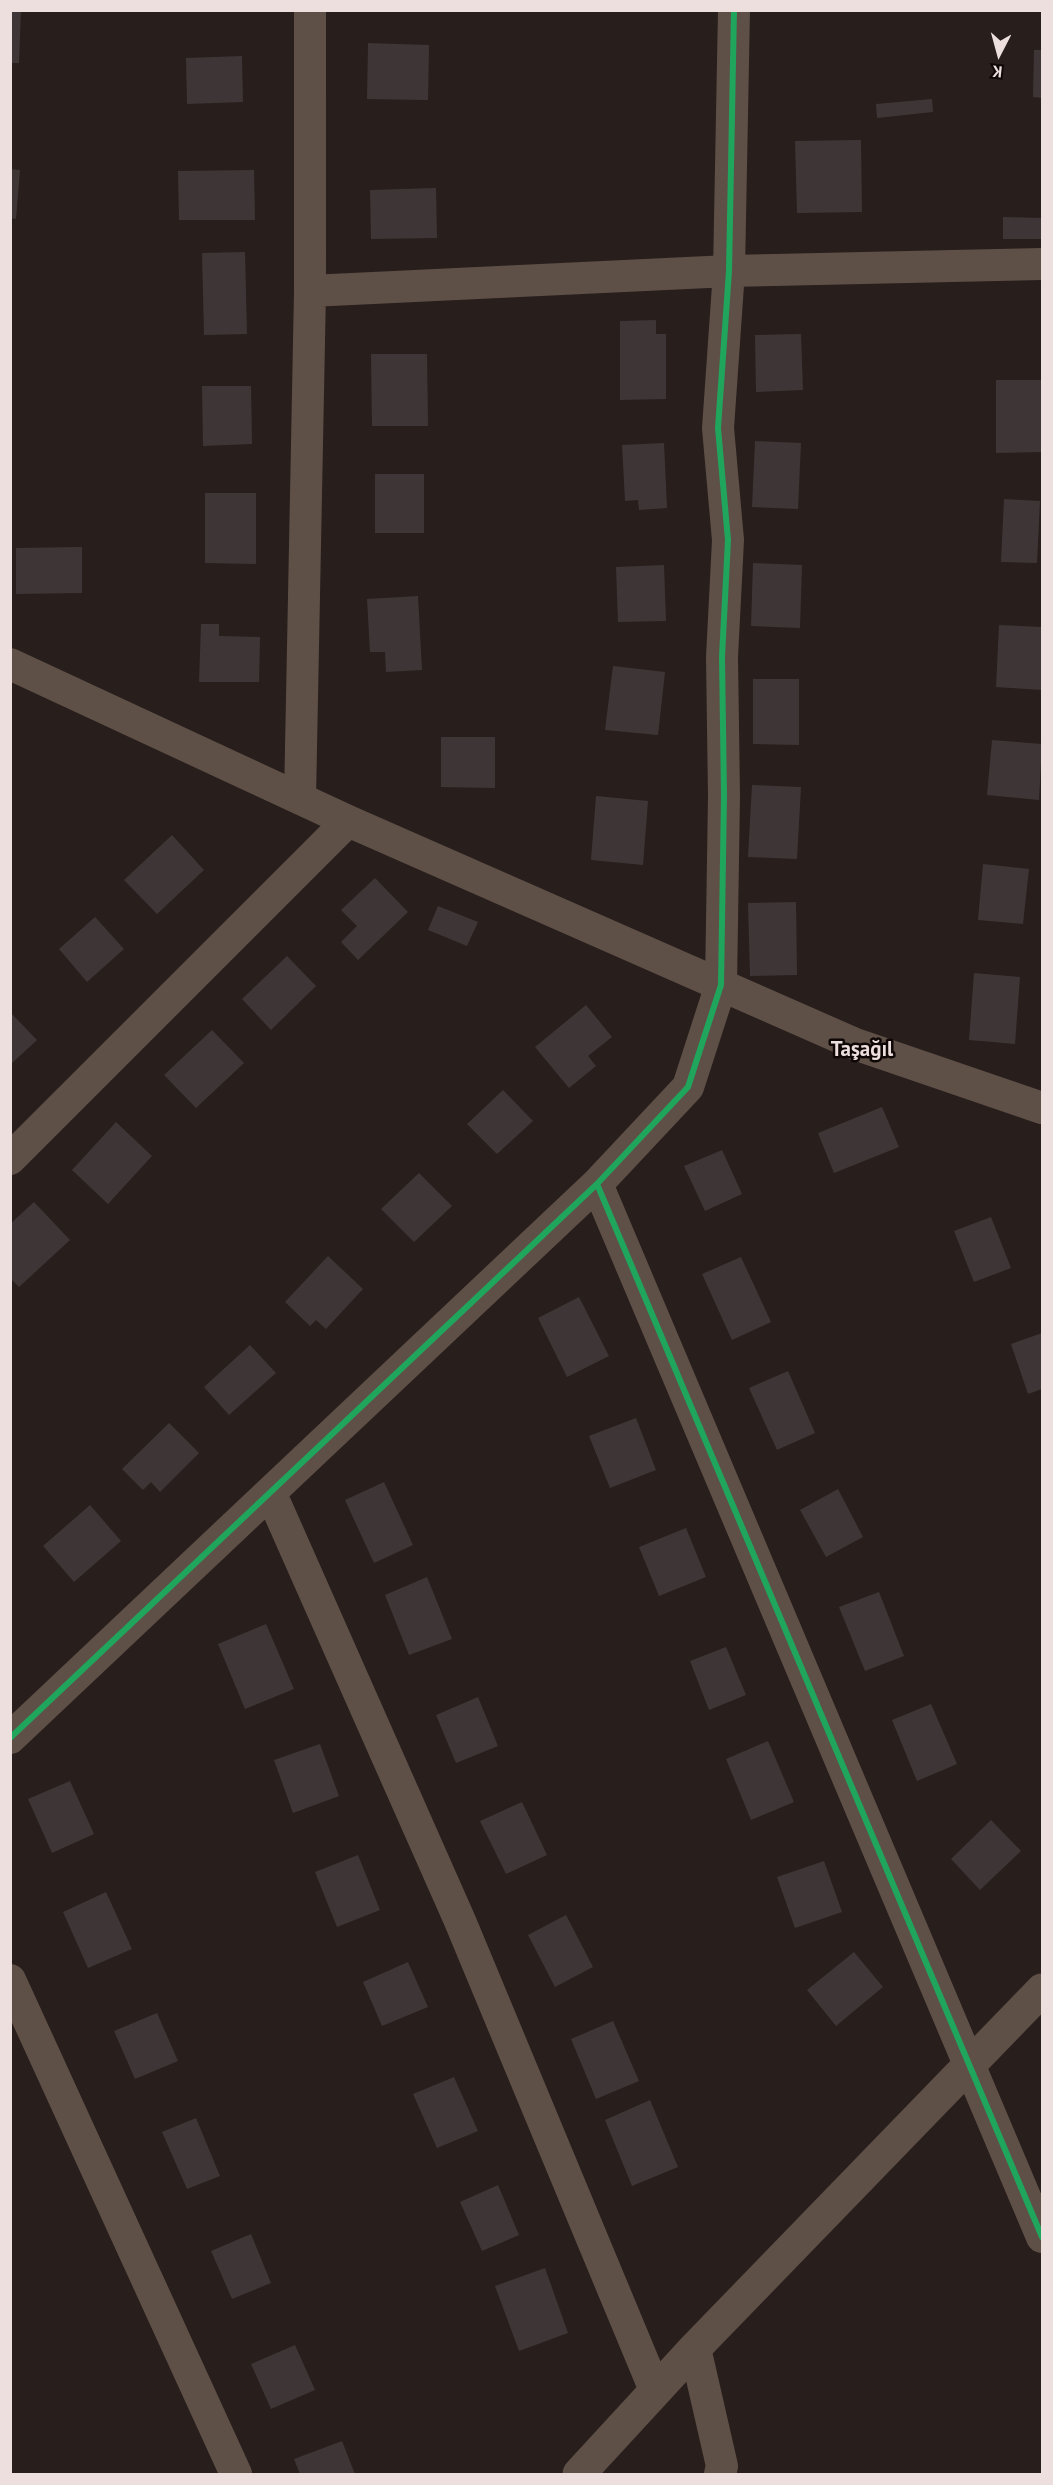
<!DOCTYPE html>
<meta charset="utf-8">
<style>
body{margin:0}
#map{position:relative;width:1053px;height:2485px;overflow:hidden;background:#281e1c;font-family:"PT Sans",sans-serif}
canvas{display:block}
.frame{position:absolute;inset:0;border:12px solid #ecdfdd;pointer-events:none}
.north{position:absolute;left:969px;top:24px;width:60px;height:60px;-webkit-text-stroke:4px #0f0706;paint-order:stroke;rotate:186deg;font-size:16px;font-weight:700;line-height:24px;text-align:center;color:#ecdfdd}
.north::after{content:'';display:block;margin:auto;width:21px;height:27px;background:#ecdfdd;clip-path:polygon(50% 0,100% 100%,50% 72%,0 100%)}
</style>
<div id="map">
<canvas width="1053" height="2485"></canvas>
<div class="frame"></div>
<div class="north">K</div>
</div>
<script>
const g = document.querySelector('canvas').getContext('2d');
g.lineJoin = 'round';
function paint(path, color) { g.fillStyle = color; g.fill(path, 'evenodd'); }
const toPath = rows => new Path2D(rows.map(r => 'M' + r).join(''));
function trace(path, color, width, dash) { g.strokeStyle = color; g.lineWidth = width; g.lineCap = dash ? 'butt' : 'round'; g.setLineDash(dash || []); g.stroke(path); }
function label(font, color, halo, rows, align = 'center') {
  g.font = font + ' "PT Sans",sans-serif'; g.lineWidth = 5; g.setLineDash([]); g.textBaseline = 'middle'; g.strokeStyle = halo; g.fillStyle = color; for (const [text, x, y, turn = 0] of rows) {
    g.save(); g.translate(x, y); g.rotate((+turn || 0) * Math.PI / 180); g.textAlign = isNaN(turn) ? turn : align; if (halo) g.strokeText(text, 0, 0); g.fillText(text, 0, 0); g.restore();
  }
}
paint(toPath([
 [10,10,21,10,19,63,10,63],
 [368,43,429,45,428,100,367,99],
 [1034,50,1042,50,1042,98,1033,97],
 [242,56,243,102,187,104,186,58],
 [932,99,933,112,877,118,876,104],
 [861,140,862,212,797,213,795,141],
 [10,169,20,170,16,219,10,218],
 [254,170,255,220,179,220,178,171],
 [436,188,437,238,371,239,370,190],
 [1003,217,1042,218,1042,239,1003,239],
 [245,252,247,334,204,335,202,253],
 [656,320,656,334,666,334,666,399,620,400,620,321],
 [801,334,803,390,756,392,755,335],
 [371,354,427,354,428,426,372,426],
 [996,380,1042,380,1042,452,996,453],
 [202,386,251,386,252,444,203,446],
 [755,441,801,443,798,509,752,507],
 [664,443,667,508,639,510,638,500,625,501,622,445],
 [375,474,424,474,424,533,375,533],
 [205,493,256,493,256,564,205,563],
 [1004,499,1040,501,1037,563,1001,562],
 [82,547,82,593,16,594,16,548],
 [753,563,802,565,800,628,751,626],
 [664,565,666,621,618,622,616,567],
 [418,596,422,670,386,672,385,652,370,652,367,599],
 [201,624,219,624,219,636,260,637,259,682,199,682],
 [999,625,1042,627,1042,690,996,687],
 [613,666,665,672,658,735,605,730],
 [753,679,799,679,799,745,753,744],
 [441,737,495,737,495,788,441,787],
 [992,740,1042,744,1039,800,987,795],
 [752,785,801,787,797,859,748,857],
 [596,796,648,801,643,865,591,860],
 [172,835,204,870,157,914,124,880],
 [983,864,1029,869,1023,924,978,920],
 [375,878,408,912,358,960,341,942,357,926,341,910],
 [796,902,797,975,750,976,748,903],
 [438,906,478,922,467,946,428,930],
 [95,917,124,949,87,982,59,949],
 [287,956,316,986,271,1030,242,999],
 [974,973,1020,977,1015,1044,969,1040],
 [586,1005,612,1037,588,1056,596,1066,569,1088,535,1047],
 [10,1012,37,1040,10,1065],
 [212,1030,244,1063,196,1108,164,1075],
 [503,1090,533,1121,497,1154,467,1124],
 [882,1107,899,1147,834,1173,818,1133],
 [116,1122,152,1156,108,1204,72,1170],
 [722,1150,742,1194,705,1211,684,1166],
 [419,1173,452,1206,414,1242,381,1209],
 [34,1202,70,1240,19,1287,10,1278,10,1224],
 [991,1217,1011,1268,974,1282,954,1231],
 [328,1256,363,1289,326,1329,316,1320,310,1326,285,1302],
 [741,1257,771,1322,732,1340,702,1274],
 [579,1297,609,1356,567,1377,538,1318],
 [1042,1333,1042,1389,1028,1394,1011,1344],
 [250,1345,276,1373,229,1415,204,1387],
 [788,1371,815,1433,777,1450,749,1388],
 [636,1418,656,1470,610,1488,589,1436],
 [169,1423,199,1453,160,1492,151,1482,143,1490,122,1469],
 [384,1482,413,1545,374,1563,345,1500],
 [838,1489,863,1537,826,1557,800,1510],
 [90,1505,121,1541,74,1582,43,1546],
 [686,1528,706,1577,659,1596,639,1547],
 [427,1577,452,1639,409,1655,385,1595],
 [879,1592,904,1656,865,1671,839,1607],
 [266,1624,294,1689,245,1709,218,1644],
 [726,1647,746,1695,709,1710,690,1661],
 [478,1697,498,1746,456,1763,436,1715],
 [931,1704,957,1764,917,1781,892,1720],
 [768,1741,794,1802,751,1820,726,1759],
 [320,1744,339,1796,293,1813,274,1760],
 [70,1781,94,1834,52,1853,28,1799],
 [522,1802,547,1855,506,1874,480,1821],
 [991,1820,1021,1851,980,1890,951,1859],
 [358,1855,380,1910,337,1927,315,1872],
 [824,1861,842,1912,795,1928,777,1877],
 [106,1892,132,1949,88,1968,63,1912],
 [566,1915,593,1967,555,1987,528,1935],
 [854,1952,883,1987,836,2026,807,1990],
 [408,1962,428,2007,382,2026,363,1982],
 [157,2013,178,2061,135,2079,114,2031],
 [613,2021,639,2081,596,2099,571,2039],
 [454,2077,478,2131,437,2148,413,2094],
 [650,2100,678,2167,632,2186,605,2120],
 [196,2118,220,2176,187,2189,162,2132],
 [498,2185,519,2235,482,2251,460,2202],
 [251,2234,271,2283,232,2299,211,2251],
 [545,2268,568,2333,519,2351,495,2286],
 [295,2345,315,2390,271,2409,251,2364],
 [342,2441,355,2474,300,2474,294,2459]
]), '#3e3636');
trace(toPath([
 [310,291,729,271,1042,264],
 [10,664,348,821,855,1044,1042,1108],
 [300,799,310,291,310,10],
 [10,1159,348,821],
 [597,1184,1042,2237],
 [271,1494,460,1921,655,2390],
 [10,1738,597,1184,688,1087,721,985,724,796,722,657,728,540,718,428,729,271,734,10],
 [10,1980,236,2474],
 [695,2348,722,2466,720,2474]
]), '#5e5047', 32);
trace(toPath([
 [579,2474,695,2348,1042,1990]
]), '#5e5047', 33);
trace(toPath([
 [597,1184,1042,2237],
 [10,1738,597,1184,688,1087,721,985,724,796,722,657,728,540,718,428,729,271,734,10]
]), '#20a55d', 6);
label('bold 21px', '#ecdfdd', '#0f0706', [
 ["Taşağıl",862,1050]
]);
</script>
